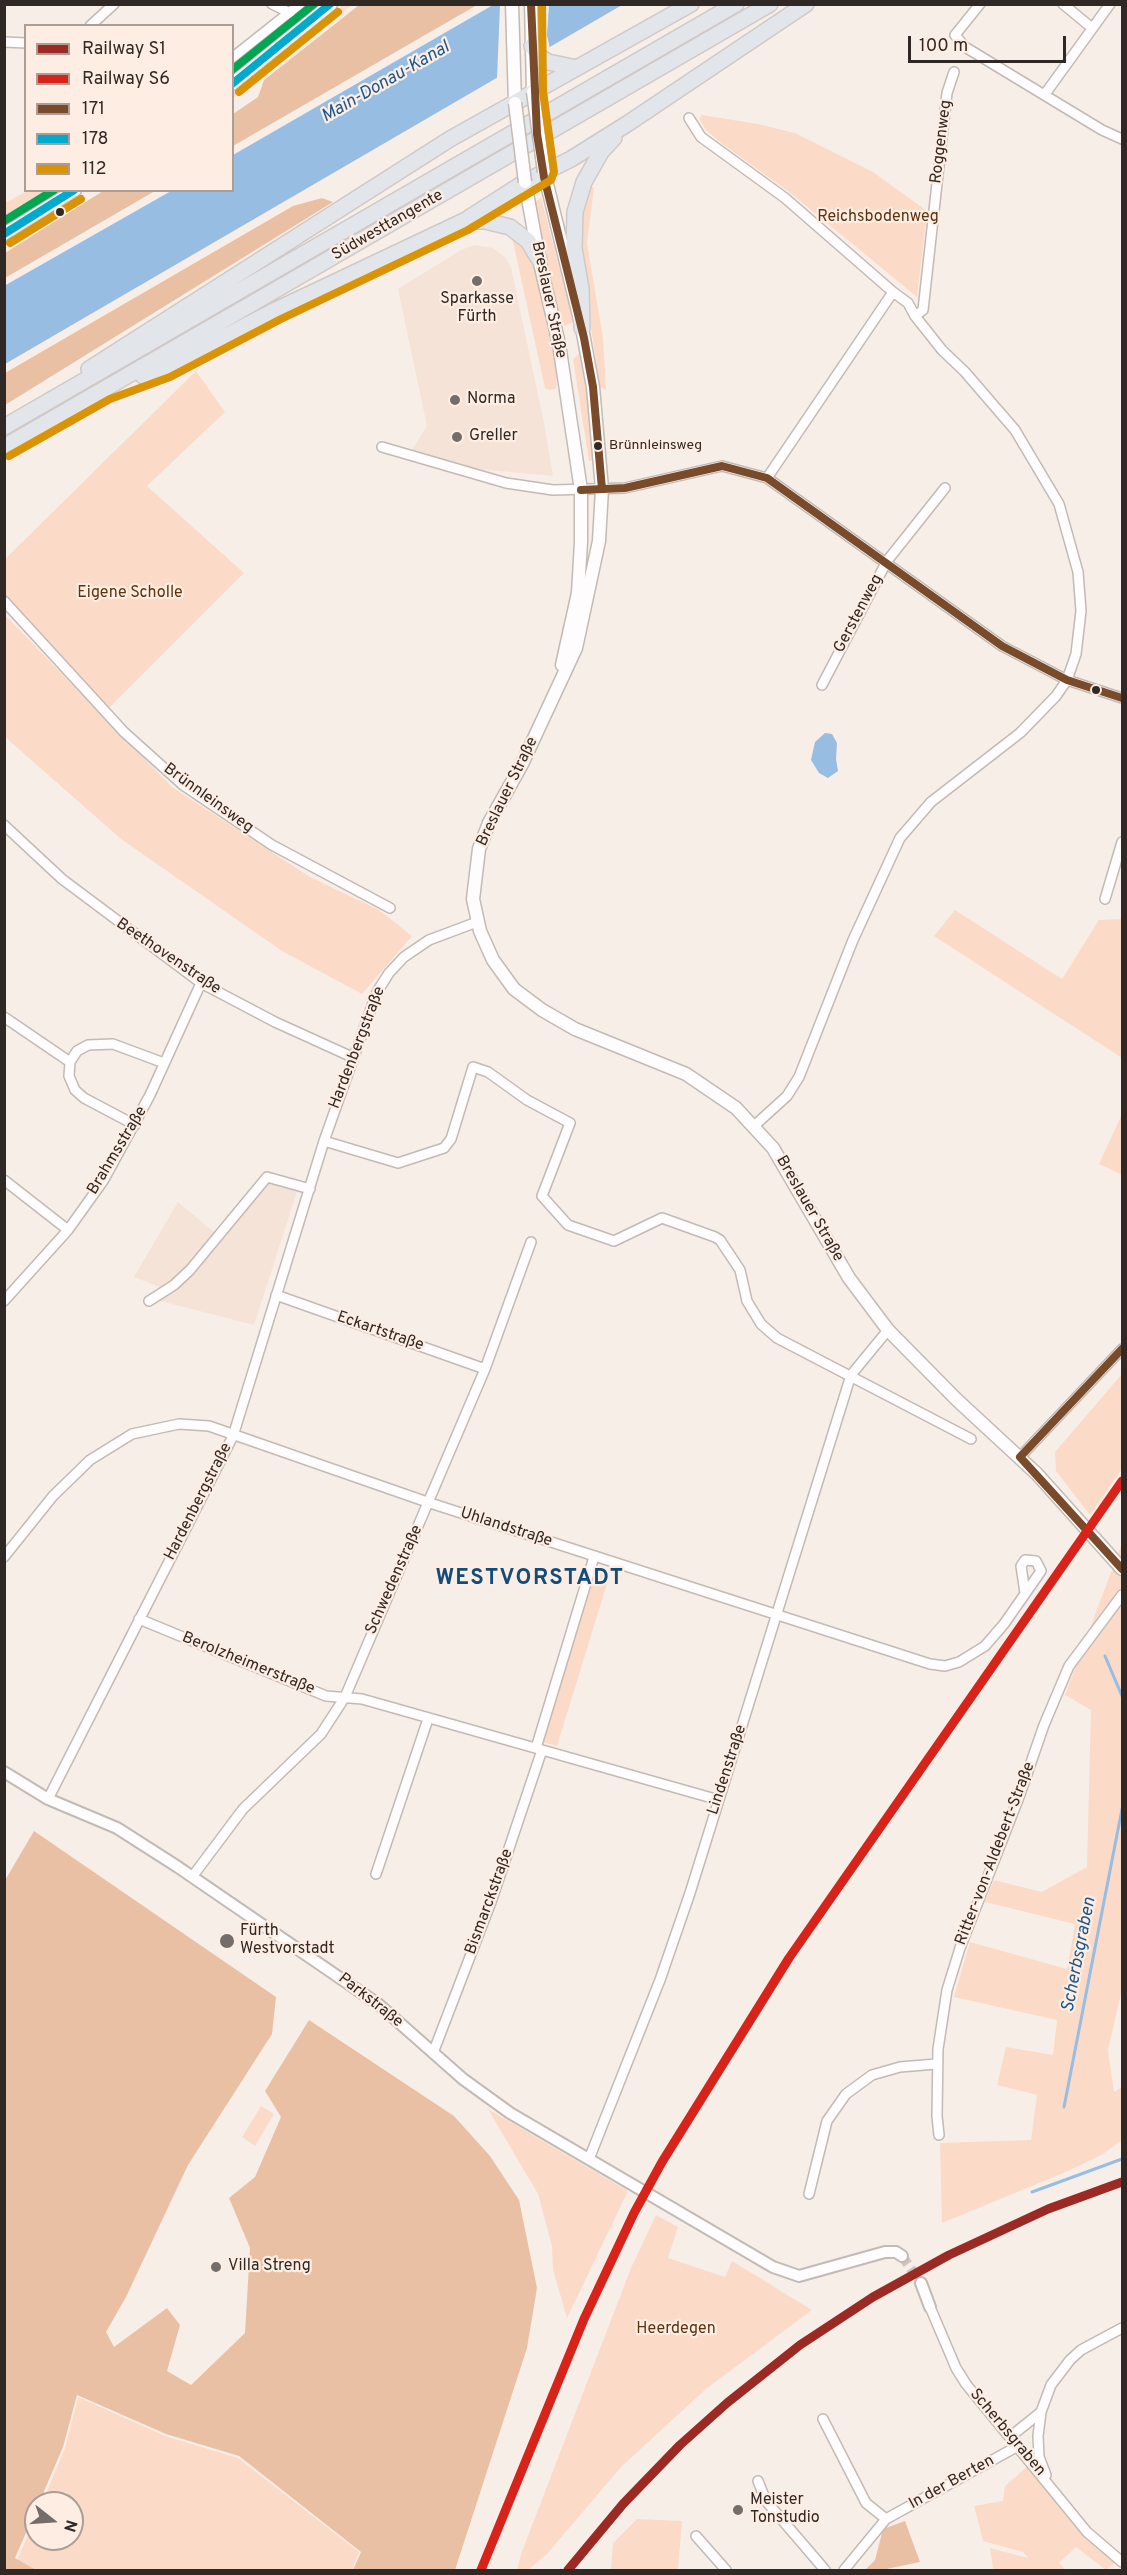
<!DOCTYPE html>
<meta charset="utf-8">
<style>
body{margin:0}
#map{position:relative;width:1127px;height:2575px;overflow:hidden;background:#f8eee8;font-family:Overpass,sans-serif}
canvas{display:block}
.frame{position:absolute;inset:0;border:6px solid #2f2824;pointer-events:none}
.legend{position:absolute;left:24px;top:24px;width:210px;height:168px;box-sizing:border-box;background:#feede2;border:2px solid #ab9e96;margin:0;padding:8px 10px;list-style:none;font-size:18px;color:#2f2824}
.legend li{display:flex;align-items:center;gap:12px;height:30px}
.legend b{width:30px;border:2px solid #ab9e96}
.north{position:absolute;left:24px;top:2491px;width:60px;height:60px;box-sizing:border-box;background:#feede2;border:2px solid #ab9e96;border-radius:50%;rotate:107deg;font-size:16px;font-weight:700;line-height:24px;text-align:center;color:#2f2824}
.north::after{content:'';display:block;margin:auto;width:21px;height:27px;background:#756d69;clip-path:polygon(50% 0,100% 100%,50% 72%,0 100%)}
.scale{position:absolute;left:908px;top:36px;width:158px;height:27px;box-sizing:border-box;border:3px solid #2f2824;border-top:0;padding-left:8px;font-size:18px;line-height:21px;white-space:nowrap;color:#2f2824;-webkit-text-stroke:4px #feede2;paint-order:stroke}
</style>
<div id="map">
<canvas width="1127" height="2575"></canvas>
<div class="frame"></div>
<ul class="legend">
<li><b style="height:8px;background:#9a2a23"></b>Railway S1</li>
<li><b style="height:8px;background:#d72319"></b>Railway S6</li>
<li><b style="height:8px;background:#7a4b2a"></b>171</li>
<li><b style="height:8px;background:#00a9ce"></b>178</li>
<li><b style="height:8px;background:#d99305"></b>112</li>
</ul>
<div class="north">N</div>
<div class="scale">100 m</div>
</div>
<script>
const g = document.querySelector('canvas').getContext('2d');
g.lineJoin = 'round';
function paint(path, color) { g.fillStyle = color; g.fill(path, 'evenodd'); }
const toPath = rows => new Path2D(rows.map(r => 'M' + r).join(''));
function trace(path, color, width, dash) { g.strokeStyle = color; g.lineWidth = width; g.lineCap = dash ? 'butt' : 'round'; g.setLineDash(dash || []); g.stroke(path); }
function label(font, color, halo, rows, align = 'center') {
  g.font = font + ' Overpass,sans-serif'; g.lineWidth = 4.5; g.setLineDash([]); g.textBaseline = 'middle'; g.strokeStyle = halo; g.fillStyle = color; for (const [text, x, y, turn = 0] of rows) {
    g.save(); g.translate(x, y); g.rotate((+turn || 0) * Math.PI / 180); g.textAlign = isNaN(turn) ? turn : align; if (halo) g.strokeText(text, 0, 0); g.fillText(text, 0, 0); g.restore();
  }
}
paint(toPath([
 [475,245,493,248,506,258,511,267,544,423,553,476,478,469,412,450,427,426,398,289,461,250],
 [269,1182,297,1192,254,1325,160,1301,167,1290,134,1277,178,1202,220,1237]
]), '#f5e3d7');
paint(toPath([
 [343,5,352,5,233,98,233,94],
 [702,115,758,124,795,133,873,172,927,211,917,297,788,191,721,143,706,130,699,119],
 [589,186,594,188,587,243,603,338,606,390,600,387,582,268,581,212],
 [27,191,51,191,5,215,5,203],
 [541,198,574,322,564,326,552,291,532,204],
 [512,237,519,239,534,265,557,364,556,389,549,390,545,388],
 [581,352,595,460,589,461,573,359],
 [196,371,225,412,147,486,244,573,109,708,5,604,4,560],
 [4,614,172,787,310,877,379,910,412,936,362,994,282,951,121,839,5,737],
 [955,910,1062,979,1099,920,1122,919,1122,1058,934,936],
 [1122,1114,1122,1175,1099,1164],
 [1122,1374,1122,1469,1090,1515,1056,1471,1055,1452],
 [1122,1543,1122,1989,1108,2050,1114,2092,1122,2087,1122,2140,1103,2154,1066,2172,942,2223,940,2143,1031,2140,1037,2095,997,2085,1006,2047,1053,2055,1057,2020,954,1997,970,1942,1067,1969,1075,1924,985,1902,994,1880,1042,1892,1087,1867,1091,1710,1065,1695],
 [597,1569,610,1574,557,1746,542,1742],
 [261,2106,274,2114,255,2146,242,2137],
 [488,2109,628,2191,567,2318,553,2270,552,2246,538,2194],
 [656,2215,678,2227,668,2258,725,2277,732,2261,812,2310,706,2389,621,2467,547,2554,528,2570,517,2570,521,2554,631,2268],
 [78,2397,165,2436,238,2458,359,2552,352,2570,13,2570,36,2516,36,2539,72,2539,72,2503,42,2503,65,2448],
 [1028,2466,1066,2516,1115,2563,1106,2570,1076,2547,1059,2563,1066,2570,993,2569,990,2548,1028,2558,1023,2552,983,2541,974,2506,1003,2501,1005,2486],
 [637,2519,682,2521,678,2570,611,2570,613,2543]
]), '#fbdbc7');
paint(toPath([
 [359,5,477,5,233,146,233,114,258,97,264,80],
 [103,191,155,191,5,278,5,253],
 [322,198,333,202,5,405,5,373,293,206],
 [34,1831,276,1997,272,2034,188,2165,126,2297,106,2332,114,2347,167,2308,180,2325,167,2371,191,2385,245,2333,250,2248,229,2198,255,2177,281,2117,265,2091,309,2020,454,2116,490,2156,519,2200,537,2288,527,2348,455,2570,353,2570,361,2552,239,2456,166,2434,77,2395,63,2447,39,2503,36,2503,36,2510,15,2558,36,2570,5,2570,4,1882],
 [905,2521,920,2562,882,2570,865,2570,875,2560,883,2529]
]), '#eac0a4');
paint(toPath([
 [493,5,622,5,5,364,4,286,171,191,232,190,233,155],
 [825,733,832,734,837,743,836,759,838,771,828,778,819,773,811,760,815,742]
]), '#97bde2');
paint(toPath([
 [500,5,549,5,547,35,550,49,497,79]
]), '#f8eee8');
trace(toPath([
 [1105,1656,1122,1696],
 [1064,2107,1122,1809],
 [1032,2192,1122,2159]
]), '#97bde2', 3);
trace(toPath([
 [902,2256,921,2283]
]), '#d0c6c1', 10, [10, 5]);
const minor = toPath([
 [272,4,290,13],
 [980,4,955,35,965,47,1102,130,1122,139],
 [1063,4,1092,28],
 [90,26,114,4],
 [4,42,26,43],
 [232,58,300,4],
 [1045,94,1110,4],
 [689,118,701,137,785,198,893,292,908,303,915,316,942,350,965,372,1015,430,1059,504,1078,572,1081,611,1076,654,1067,680,1056,696,1020,733,931,802,900,838,853,940,799,1077,787,1096,754,1126],
 [915,316,923,310,947,93,954,72],
 [382,447,506,483,553,490,625,488,722,466,767,478,1002,646,1067,680,1122,698],
 [767,478,893,292],
 [4,601,124,732,183,785,272,845,390,908],
 [822,685,887,561,945,488],
 [4,825,62,879,201,983,275,1022,352,1057],
 [1105,899,1122,842],
 [4,1017,70,1062],
 [135,1125,84,1098,75,1090,69,1076,70,1062,77,1051,88,1045,113,1044,164,1063],
 [324,1141,398,1163,444,1148,451,1139,473,1067,488,1072,527,1100,570,1123,542,1196,568,1225,614,1241,662,1218,715,1237,720,1240,740,1270,747,1301,761,1324,777,1338,971,1439],
 [4,1180,68,1230],
 [276,1295,485,1369],
 [4,1301,68,1230,103,1181,150,1095,201,983],
 [149,1301,174,1285,190,1270,267,1177,310,1189],
 [1020,1457,1122,1349],
 [4,1557,53,1496,90,1460,132,1434,179,1424,209,1426,430,1503,930,1664,945,1666,959,1662,985,1646,1004,1624,1041,1571,1036,1561,1025,1560,1021,1566,1025,1593],
 [139,1619,326,1696,362,1699,719,1800],
 [536,1748,594,1557],
 [48,1799,233,1436,324,1141,377,992,389,973,404,957,429,940,477,922],
 [376,1874,428,1719],
 [192,1877,243,1809,321,1734,345,1697,485,1369,531,1242],
 [433,2053,491,1902,542,1750],
 [939,2135,937,2116,938,2049,947,1990,960,1948,1019,1797,1044,1725,1069,1666,1122,1595],
 [589,2159,660,1980,690,1893,851,1375,888,1330],
 [809,2194,827,2121,846,2094,872,2075,900,2067,936,2064],
 [930,2307,956,2368,966,2384,1087,2532,1122,2562],
 [823,2419,866,2503,886,2519],
 [1010,2437,1041,2412],
 [1046,2475,1039,2457,1038,2436,1041,2412,1051,2385,1070,2360,1081,2350,1122,2328],
 [758,2481,766,2501,825,2570],
 [696,2536,726,2570],
 [844,2570,886,2519,1018,2446]
]);
const tertiary = toPath([
 [4,1772,48,1799,117,1828,178,1867,378,2004,463,2079,510,2113,773,2267,799,2276,885,2252,896,2252,902,2256],
 [921,2283,930,2307]
]);
const secondary = toPath([
 [512,4,515,103],
 [531,4,533,92],
 [232,84,331,4],
 [544,172,582,328,593,387,602,489,599,541,576,648,522,764,489,823,479,849,473,899,480,931,493,960,514,989,542,1010,575,1029,686,1074,736,1108,773,1148,849,1278,888,1330,956,1399,1037,1474,1122,1569],
 [525,182,539,259,559,344,581,490,581,542,578,593,562,665],
 [4,234,75,190]
]);
const trunk = toPath([
 [532,46,540,57,548,62,577,68],
 [464,221,485,221,510,227,528,241,539,259],
 [582,328,581,289,574,248,575,212,584,182,601,152,614,138],
 [89,369,450,139,691,4],
 [143,376,165,368,276,310,464,221,525,182,571,159,627,124,806,4],
 [4,427,736,4],
 [4,447,770,4]
]);
trace(minor, '#c2bab5', 12);
trace(tertiary, '#c2bab5', 14);
trace(secondary, '#c2bab5', 15);
trace(trunk, '#cfc9c7', 18);
trace(minor, '#fefcfc', 9);
trace(tertiary, '#fefcfc', 10);
trace(secondary, '#fefcfc', 12);
trace(trunk, '#e2e6eb', 15);
const secondaryBridge = toPath([
 [533,92,544,172],
 [515,103,525,182]
]);
trace(secondaryBridge, '#c2bab5', 15, []);
trace(secondaryBridge, '#fefcfc', 12);
trace(toPath([
 [531,4,537,134,544,177,584,338,593,387,602,489],
 [581,490,625,488,722,466,767,478,1002,646,1067,680,1122,698],
 [1020,1457,1122,1569],
 [1020,1457,1122,1349]
]), '#7a4b2a', 8);
trace(toPath([
 [232,84,330,4],
 [4,234,74,190]
]), '#00a9ce', 8);
trace(toPath([
 [239,92,338,12],
 [10,243,81,199],
 [9,456,110,399,170,377,281,319,468,230,551,180,554,172,543,91,542,4]
]), '#d99305', 8);
trace(toPath([
 [232,70,314,4],
 [4,221,54,190]
]), '#00a651', 8);
trace(toPath([
 [568,2570,623,2504,680,2445,727,2403,800,2345,873,2297,949,2255,1048,2209,1122,2182]
]), '#9a2a23', 9);
trace(toPath([
 [481,2570,584,2319,634,2213,662,2162,789,1958,1122,1481]
]), '#d72319', 9);
for (const [x, y, r, color] of [
 [60,212,5,"#2f2824"],
 [477,281,6,"#756d69"],
 [455,400,6,"#756d69"],
 [457,437,6,"#756d69"],
 [598,446,5,"#2f2824"],
 [1096,690,5,"#2f2824"],
 [227,1941,8,"#756d69"],
 [216,2267,6,"#756d69"],
 [738,2510,6,"#756d69"]
]) { const dot = new Path2D(); dot.arc(x, y, r, 0, 2 * Math.PI); g.fillStyle = color; g.fill(dot); trace(dot, '#feede2', 2); }
label('14px', '#2f2824', '#feede2', [
 ["Brünnleinsweg",609,446]
], 'left');
label('16px', '#2f2824', '#feede2', [
 ["Roggenweg",942,142,-83],
 ["Südwesttangente",388,226,-30],
 ["Breslauer Straße",548,300,78],
 ["Gerstenweg",859,614,-62],
 ["Breslauer Straße",508,792,-64],
 ["Brünnleinsweg",208,799,36],
 ["Beethovenstraße",168,957,34],
 ["Hardenbergstraße",358,1048,-69],
 ["Brahmsstraße",118,1151,-59],
 ["Breslauer Straße",809,1209,60],
 ["Eckartstraße",380,1332,19],
 ["Hardenbergstraße",199,1502,-63],
 ["Uhlandstraße",506,1528,18],
 ["Schwedenstraße",395,1580,-66],
 ["Berolzheimerstraße",248,1664,22],
 ["Lindenstraße",728,1770,-72],
 ["Ritter-von-Aldebert-Straße",996,1854,-69],
 ["Bismarckstraße",490,1902,-70],
 ["Parkstraße",370,2001,38],
 ["Scherbsgraben",1007,2433,50],
 ["In der Berten",952,2483,-29]
]);
label('16px', '#5e320e', '#feede2', [
 ["Reichsbodenweg",878,218],
 ["Eigene Scholle",130,594],
 ["Heerdegen",676,2330]
]);
label('16px', '#2f2824', '#feede2', [
 ["Sparkasse",477,300,"center"],
 ["Fürth",477,318,"center"],
 ["Norma",467,400],
 ["Greller",469,437],
 ["Fürth",240,1932],
 ["Westvorstadt",240,1950],
 ["Villa Streng",228,2267],
 ["Meister",750,2501],
 ["Tonstudio",750,2519]
], 'left');
label('italic 18px', '#19588d', '#feede2', [
 ["Main-Donau-Kanal",386,83,-30],
 ["Scherbsgraben",1080,1955,-79]
]);
g.letterSpacing = '1.5px';
label('bold 22px', '#104d7d', '#feede2', [
 ["WESTVORSTADT",530,1580]
]);
g.letterSpacing = '0px';
</script>
